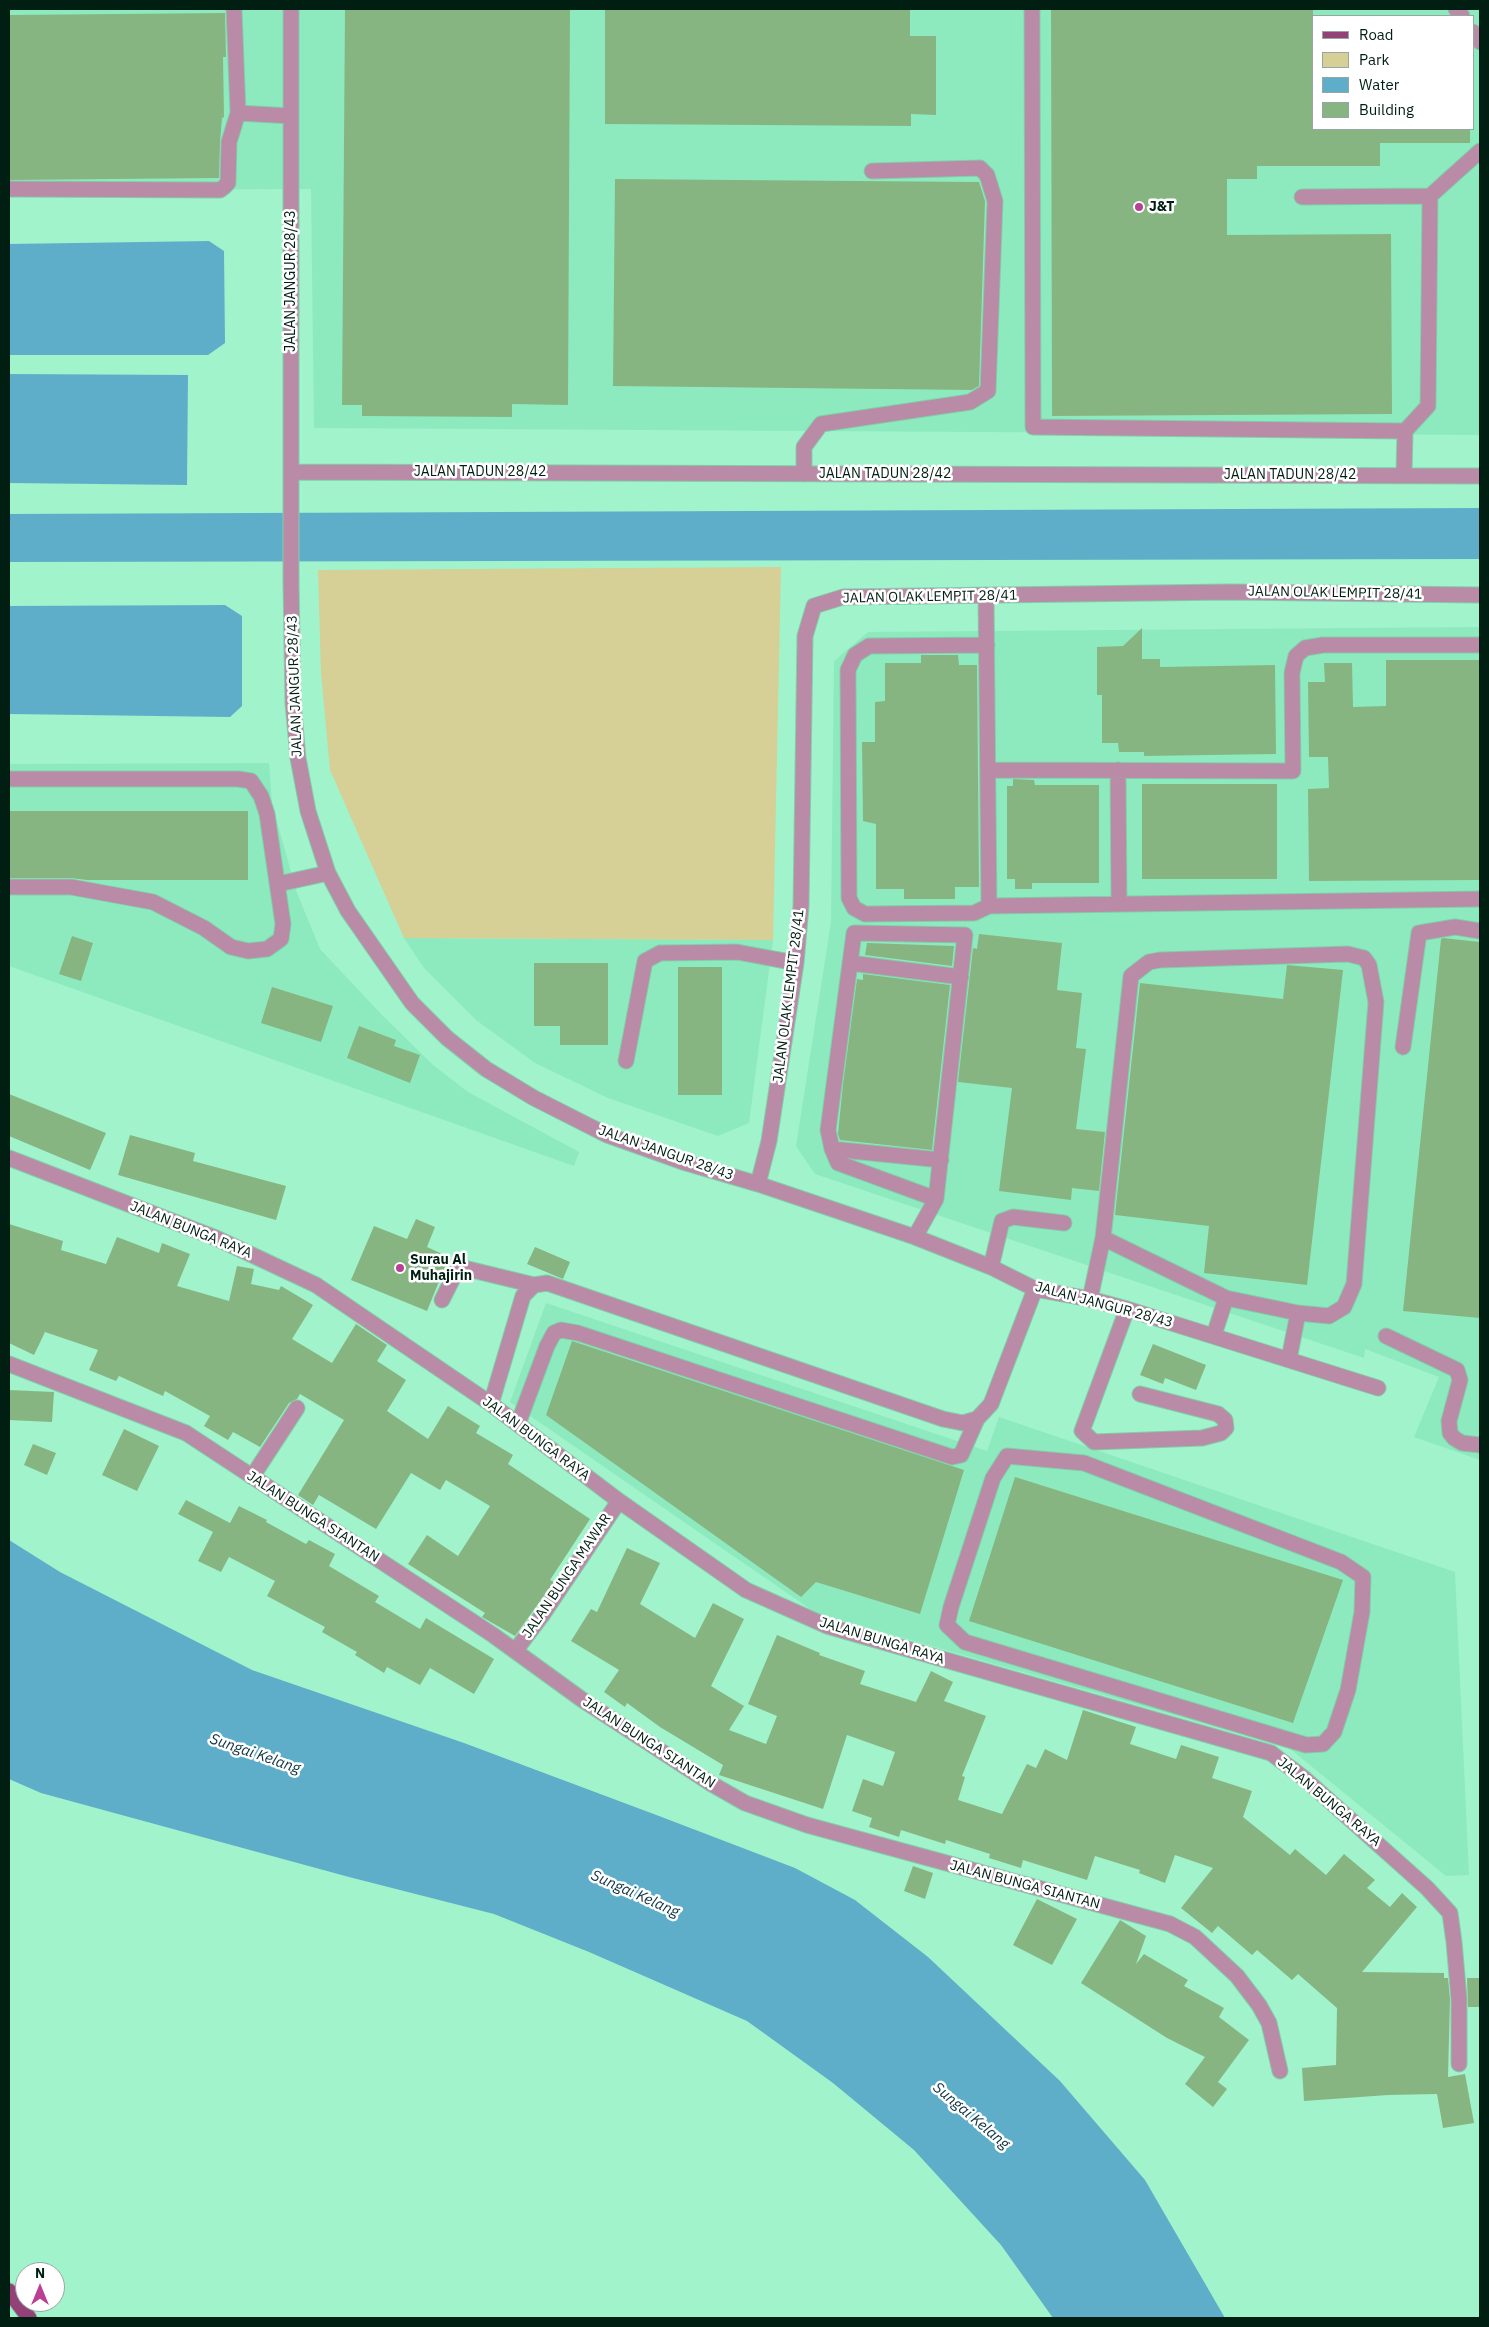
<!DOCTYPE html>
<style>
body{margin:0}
#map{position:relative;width:1489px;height:2327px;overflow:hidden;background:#a0f3cb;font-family:"IBM Plex Sans",sans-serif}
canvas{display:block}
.frame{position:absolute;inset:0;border:10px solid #001e11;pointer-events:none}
.legend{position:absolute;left:1312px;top:15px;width:162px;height:115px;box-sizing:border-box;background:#fff;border:1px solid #99a5a0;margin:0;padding:6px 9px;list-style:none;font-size:15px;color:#001e11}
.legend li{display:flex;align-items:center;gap:10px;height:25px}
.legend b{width:25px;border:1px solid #99a5a0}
.north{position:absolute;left:15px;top:2262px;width:50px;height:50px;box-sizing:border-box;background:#fff;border:1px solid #99a5a0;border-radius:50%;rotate:0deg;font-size:14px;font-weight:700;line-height:20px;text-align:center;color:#001e11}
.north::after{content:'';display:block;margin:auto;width:18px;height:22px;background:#b94093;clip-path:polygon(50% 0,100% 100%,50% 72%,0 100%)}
</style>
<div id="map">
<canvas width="1489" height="2327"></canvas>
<div class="frame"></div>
<ul class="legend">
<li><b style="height:6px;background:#924277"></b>Road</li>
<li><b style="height:14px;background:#d6cf96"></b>Park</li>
<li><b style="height:14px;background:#5faec9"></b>Water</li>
<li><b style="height:14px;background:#87b582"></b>Building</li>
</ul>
<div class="north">N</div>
</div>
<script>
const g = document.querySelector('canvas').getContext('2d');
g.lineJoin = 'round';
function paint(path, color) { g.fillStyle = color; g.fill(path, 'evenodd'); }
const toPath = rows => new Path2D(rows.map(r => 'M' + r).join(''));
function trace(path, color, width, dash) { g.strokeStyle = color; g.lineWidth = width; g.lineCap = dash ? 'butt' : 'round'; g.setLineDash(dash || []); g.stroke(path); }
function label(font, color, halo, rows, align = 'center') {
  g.font = font + ' "IBM Plex Sans",sans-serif'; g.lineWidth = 5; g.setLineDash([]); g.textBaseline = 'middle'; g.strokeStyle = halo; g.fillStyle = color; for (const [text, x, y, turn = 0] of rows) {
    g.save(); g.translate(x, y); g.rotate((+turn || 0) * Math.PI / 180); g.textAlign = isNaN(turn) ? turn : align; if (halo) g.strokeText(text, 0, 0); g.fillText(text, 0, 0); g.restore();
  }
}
paint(toPath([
 [9,9,1480,9,1480,435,314,428,311,189,9,190],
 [1313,16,1473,16,1473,129,1313,129],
 [1480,627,1480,1460,1414,1437,1439,1377,1365,1349,1364,1358,815,1174,796,1146,831,922,834,661,868,632],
 [269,763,272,804,297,893,320,949,383,1016,433,1065,468,1092,579,1152,574,1166,9,966,9,764],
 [404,938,773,940,749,1123,718,1136,608,1098,535,1063,476,1020,424,968],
 [546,1303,987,1451,999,1417,1455,1572,1469,1875,1446,1876,1289,1748,816,1613,510,1402]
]), '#8deabe');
paint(toPath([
 [781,567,773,940,404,938,330,770,321,673,318,570]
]), '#d6cf96');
paint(toPath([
 [209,241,224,251,225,343,208,355,9,355,9,244],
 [9,374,188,375,187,485,9,483],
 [1480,508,1480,559,9,562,9,514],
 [225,605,242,616,242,706,230,717,9,714,9,606],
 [9,1540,60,1572,252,1670,464,1743,659,1816,795,1868,855,1900,928,1957,1060,2081,1145,2180,1225,2318,1053,2318,1001,2245,914,2150,833,2083,747,2021,589,1952,494,1914,349,1877,41,1793,9,1779]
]), '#5faec9');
paint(toPath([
 [345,9,570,9,568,405,512,404,512,417,362,416,362,405,342,405],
 [605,9,910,9,910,36,936,36,936,115,911,114,911,126,605,124],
 [1051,9,1313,9,1313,129,1470,129,1470,143,1380,143,1380,166,1257,166,1257,179,1227,179,1227,235,1391,234,1392,414,1052,416],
 [225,13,226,57,223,57,224,117,222,118,220,142,219,178,9,180,9,15],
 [615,179,979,182,985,201,979,386,972,390,613,386],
 [1142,628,1142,659,1160,659,1160,667,1275,665,1276,754,1144,756,1144,752,1119,752,1118,743,1102,743,1102,695,1097,695,1097,647,1123,646],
 [921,655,958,655,959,665,977,665,979,887,955,887,955,899,904,899,904,889,876,889,876,824,863,821,862,742,875,742,875,702,885,701,885,663,921,663],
 [1386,660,1480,660,1480,880,1309,881,1308,789,1329,788,1328,757,1309,757,1308,682,1325,682,1324,663,1352,663,1353,707,1386,706],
 [1013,779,1034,780,1035,785,1099,785,1099,883,1032,883,1032,889,1015,889,1015,879,1007,879,1007,786,1013,786],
 [1142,784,1277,784,1277,879,1142,879],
 [9,811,248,811,248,880,87,880,71,878,9,878],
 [979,934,1062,943,1057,990,1082,993,1076,1048,1086,1049,1076,1129,1105,1132,1099,1191,1072,1188,1071,1200,999,1191,1012,1088,958,1082,973,948,977,949],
 [72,936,93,943,81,981,59,974],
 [1443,938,1480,942,1480,1318,1403,1311,1441,939],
 [867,943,954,946,952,966,865,955],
 [534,963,608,963,608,1045,560,1045,560,1026,534,1026],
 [1287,965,1343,970,1307,1285,1204,1273,1209,1226,1115,1215,1140,983,1283,999],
 [678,967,722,967,722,1095,678,1095],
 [863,974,950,985,932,1150,840,1140,838,1134,843,1084,857,979,863,980],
 [272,987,333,1006,321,1042,261,1023],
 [359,1026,396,1040,394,1046,420,1055,410,1083,347,1058],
 [9,1094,106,1133,90,1170,9,1136],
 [130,1135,195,1153,193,1161,286,1186,276,1220,118,1175],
 [416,1219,435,1227,427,1247,449,1257,427,1311,351,1280,374,1226,407,1239],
 [9,1224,63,1241,61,1250,106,1264,117,1237,159,1253,162,1243,190,1254,177,1286,229,1301,237,1266,254,1269,251,1284,279,1290,281,1286,313,1305,292,1339,332,1363,356,1324,387,1345,377,1361,406,1380,387,1411,428,1439,448,1406,480,1426,476,1433,513,1455,508,1464,590,1519,550,1580,554,1582,515,1636,482,1617,485,1613,408,1564,427,1535,458,1556,490,1506,446,1480,440,1490,411,1473,376,1529,319,1495,313,1505,298,1495,344,1420,300,1394,297,1399,289,1403,260,1447,233,1432,228,1440,204,1426,210,1416,165,1391,163,1396,119,1376,116,1381,89,1370,98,1350,45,1332,34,1355,9,1343],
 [535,1247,570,1262,563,1279,527,1264],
 [572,1341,964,1470,920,1614,816,1582,801,1597,546,1415],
 [1153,1344,1206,1365,1196,1390,1165,1378,1163,1384,1140,1375],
 [9,1390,54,1392,52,1422,9,1420],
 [124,1429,159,1446,137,1491,102,1475],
 [33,1444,56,1453,47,1475,24,1465],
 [1015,1477,1343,1580,1293,1723,969,1621],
 [186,1500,230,1523,239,1506,267,1520,266,1522,306,1544,309,1540,335,1554,329,1566,379,1596,375,1602,420,1629,426,1618,494,1659,474,1694,430,1668,420,1685,387,1667,384,1673,355,1655,357,1652,322,1632,325,1627,267,1596,275,1581,229,1557,221,1572,198,1561,213,1532,178,1514],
 [627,1548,660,1563,640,1604,695,1638,713,1603,744,1619,711,1686,744,1706,729,1730,766,1744,777,1716,748,1704,777,1635,820,1653,819,1655,865,1671,860,1684,916,1702,931,1671,953,1682,944,1701,986,1716,962,1776,965,1777,958,1800,1002,1814,1027,1764,1036,1768,1045,1749,1067,1760,1083,1710,1136,1727,1130,1744,1176,1759,1181,1745,1219,1757,1212,1778,1252,1791,1243,1817,1290,1855,1295,1849,1326,1875,1344,1854,1375,1880,1367,1888,1390,1907,1402,1893,1417,1907,1362,1972,1444,1973,1444,1978,1448,1978,1450,1999,1448,2077,1465,2074,1474,2123,1443,2128,1437,2094,1388,2095,1304,2101,1302,2068,1336,2065,1337,2008,1298,1974,1292,1980,1257,1950,1252,1955,1218,1926,1212,1933,1181,1908,1213,1868,1175,1855,1165,1883,1139,1873,1140,1870,1095,1856,1087,1880,1023,1860,1021,1868,989,1858,990,1854,946,1840,945,1844,901,1830,899,1837,869,1827,872,1818,852,1811,863,1779,883,1786,895,1752,847,1735,823,1809,719,1775,723,1765,660,1727,627,1703,625,1707,604,1692,619,1670,571,1641,591,1609,597,1612],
 [913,1866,933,1873,925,1899,904,1891],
 [1037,1899,1077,1919,1052,1965,1013,1945],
 [1120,1920,1146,1936,1136,1964,1144,1954,1188,1980,1184,1986,1224,2008,1219,2017,1249,2040,1218,2082,1227,2089,1213,2107,1185,2084,1205,2057,1167,2038,1081,1983],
 [1467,1978,1480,1978,1480,2007,1468,2007]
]), '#87b582');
const minor = toPath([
 [291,9,291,582,293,703,298,758,308,811,328,873,348,911,412,1003,447,1038,486,1069,534,1098,607,1135,683,1162,758,1184,915,1237,991,1267,1035,1289,1090,1299,1127,1309,1378,1388],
 [1032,9,1033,427,1405,431],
 [1456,9,1462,16],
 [1473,32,1480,42],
 [238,113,291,116],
 [9,189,220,190,224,187,228,183,229,142,238,113,234,9],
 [1302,197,1430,196,1480,151],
 [291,472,1480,476],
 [804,474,804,447,821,424,970,402,988,391,995,201,987,175,980,168,872,171],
 [1404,475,1405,431,1428,406,1430,196],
 [986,595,989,906,1480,899],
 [987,645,869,646,855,655,848,670,849,898,854,908,865,914,974,913,989,906],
 [988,770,1293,771,1292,673,1296,656,1305,648,1323,645,1480,645],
 [1118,770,1119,903],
 [9,779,238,779,251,781,261,796,267,814,283,924,281,939,267,949,248,951,231,947,204,928,153,902,71,887,9,887],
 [278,884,328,873],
 [850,963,961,977],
 [1403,1047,1419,933,1455,927,1480,931],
 [626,1061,645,961,660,953,737,952,796,963],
 [832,1149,941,1160],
 [9,1158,216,1238,316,1285,491,1404,619,1501,746,1590,827,1626,1271,1753,1305,1779,1427,1888,1450,1913,1454,1942,1459,1999,1459,2064],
 [758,1184,769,1141,796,963,801,906,805,636,814,606,843,597,1229,592,1480,595],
 [915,1237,936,1199,965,935,854,933,828,1130,832,1149,838,1163,936,1199],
 [1103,1238,1226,1298,1214,1335],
 [991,1267,1002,1221,1013,1217,1064,1223],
 [1226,1298,1298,1313],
 [1090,1299,1103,1238,1131,976,1149,962,1160,960,1348,954,1364,958,1369,965,1376,1002,1354,1284,1344,1307,1329,1316,1298,1313,1289,1359],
 [442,1300,457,1270,468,1269,534,1285],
 [1127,1309,1082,1431,1094,1442,1202,1438,1221,1433,1226,1428,1225,1420,1218,1414,1140,1394],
 [1386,1336,1457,1370,1460,1380,1449,1421,1450,1433,1454,1438,1462,1443,1480,1445],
 [9,1364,186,1433,493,1635,584,1701,710,1783,745,1803,807,1825,1170,1924,1195,1937,1237,1976,1259,2005,1269,2023,1280,2071],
 [491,1404,523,1296,534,1285,547,1283,943,1419,963,1423,977,1419,991,1404,1035,1289],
 [518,1424,547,1346,554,1333,561,1330,578,1333,952,1457,961,1455,977,1419],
 [1007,1456,1084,1463,1341,1562,1363,1577,1362,1612,1348,1690,1334,1732,1323,1744,1306,1745,965,1642,947,1625,951,1607,993,1478,1007,1456],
 [252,1477,297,1408],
 [515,1651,543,1614,619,1501]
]);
const major = toPath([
 [9,2291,29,2318]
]);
trace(minor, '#83cdaa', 17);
trace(major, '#83cdaa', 17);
trace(minor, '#b98ba6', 15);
trace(major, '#924277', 15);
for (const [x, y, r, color] of [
 [1139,207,5,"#b94093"],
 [400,1268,5,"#b94093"]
]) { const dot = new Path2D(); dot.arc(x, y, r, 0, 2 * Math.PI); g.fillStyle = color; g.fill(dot); trace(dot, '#fff', 2); }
label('bold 14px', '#001e11', '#fff', [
 ["J&T",1149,207],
 ["Surau Al",410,1260],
 ["Muhajirin",410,1276]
], 'left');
label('14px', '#001e11', '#fff', [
 ["JALAN JANGUR 28/43",291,281,-90],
 ["JALAN TADUN 28/42",480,472],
 ["JALAN TADUN 28/42",885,474],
 ["JALAN TADUN 28/42",1290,475],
 ["JALAN OLAK LEMPIT 28/41",1335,593,1],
 ["JALAN OLAK LEMPIT 28/41",930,597,-1],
 ["JALAN JANGUR 28/43",295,686,-92],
 ["JALAN OLAK LEMPIT 28/41",789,996,-83],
 ["JALAN JANGUR 28/43",666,1153,19],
 ["JALAN BUNGA RAYA",191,1230,22],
 ["JALAN JANGUR 28/43",1104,1305,15],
 ["JALAN BUNGA RAYA",536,1439,37],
 ["JALAN BUNGA SIANTAN",313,1517,33],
 ["JALAN BUNGA MAWAR",567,1576,-56],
 ["JALAN BUNGA RAYA",882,1641,17],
 ["JALAN BUNGA SIANTAN",649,1743,33],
 ["JALAN BUNGA RAYA",1329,1802,40],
 ["JALAN BUNGA SIANTAN",1025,1885,15]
]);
label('italic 15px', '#0c323e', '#fff', [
 ["Sungai Kelang",255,1754,19],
 ["Sungai Kelang",635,1894,24],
 ["Sungai Kelang",971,2116,40]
]);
</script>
